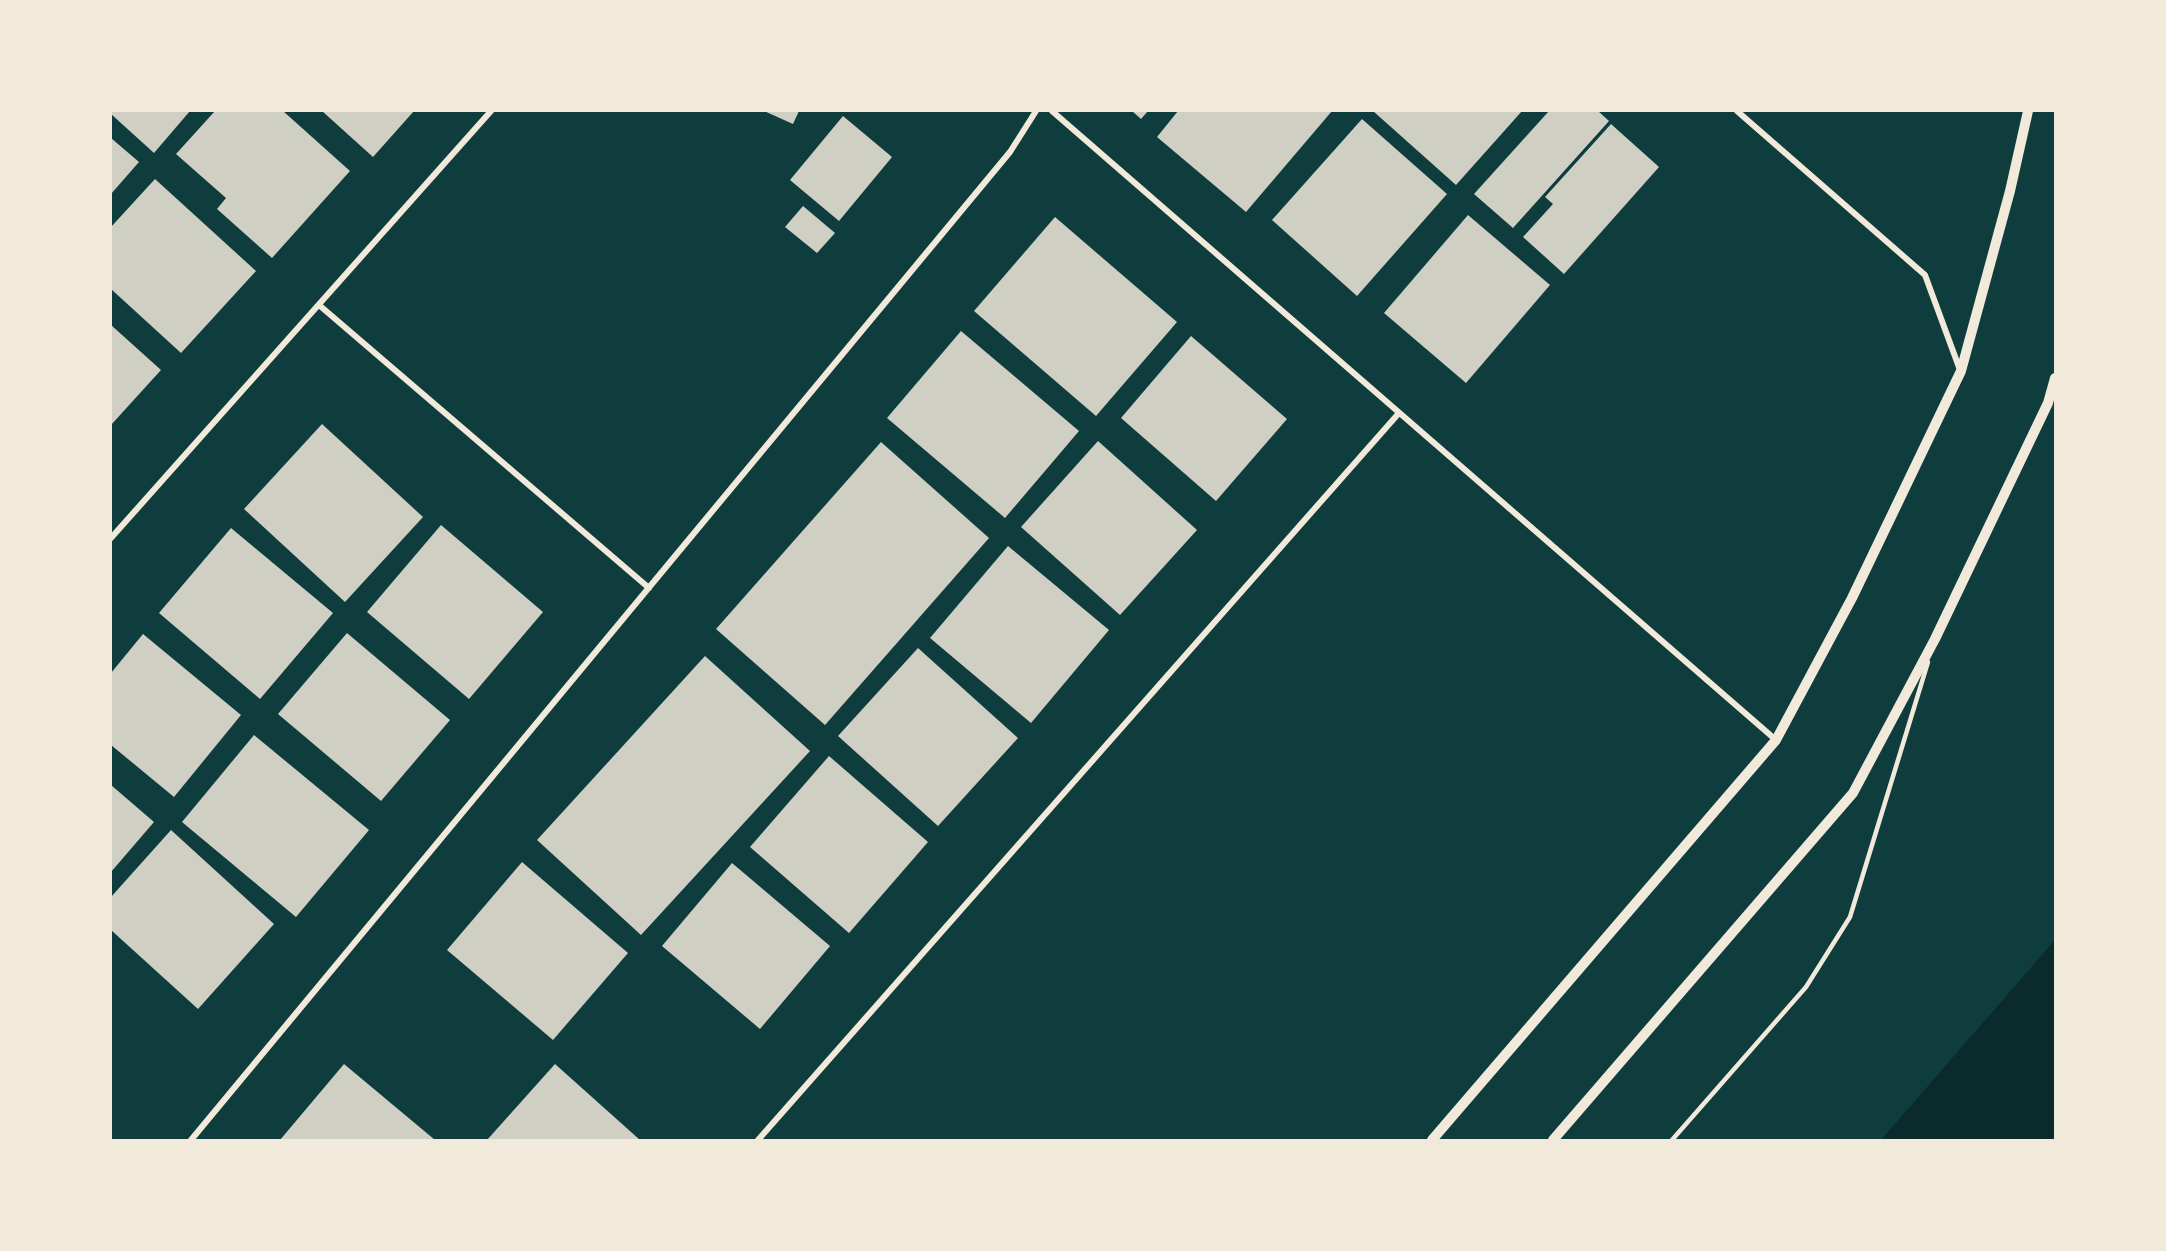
<!DOCTYPE html>
<style>
body{margin:0}
#map{position:relative;width:2166px;height:1251px;overflow:hidden;background:#0f3d3e;font-family:Roboto,sans-serif}
canvas{display:block}
.frame{position:absolute;inset:0;border:112px solid #f1e9da;pointer-events:none}
</style>
<div id="map">
<canvas width="2166" height="1251"></canvas>
<div class="frame"></div>
</div>
<script>
const g = document.querySelector('canvas').getContext('2d');
g.lineJoin = 'round';
function paint(path, color) { g.fillStyle = color; g.fill(path, 'evenodd'); }
const toPath = rows => new Path2D(rows.map(r => 'M' + r).join(''));
function trace(path, color, width, dash) { g.strokeStyle = color; g.lineWidth = width; g.lineCap = dash ? 'butt' : 'round'; g.setLineDash(dash || []); g.stroke(path); }
paint(toPath([
 [2055,940,2055,1140,1881,1140]
]), '#0a2a2b');
paint(toPath([
 [111,111,190,111,154,153,111,114],
 [215,111,283,111,350,171,272,258,217,209,226,198,176,154],
 [322,111,414,111,373,157],
 [764,111,799,111,793,124],
 [1132,111,1148,111,1141,119],
 [1178,111,1332,111,1246,212,1157,137],
 [1373,111,1522,111,1456,185],
 [1549,111,1598,111,1609,121,1513,228,1474,194],
 [843,116,892,157,839,221,790,180],
 [1362,119,1447,194,1357,296,1272,220],
 [1611,124,1659,167,1564,274,1523,237,1553,204,1545,197],
 [111,138,139,162,111,194],
 [155,179,256,271,181,353,111,289,111,227],
 [803,206,835,233,817,253,785,227],
 [1468,215,1550,285,1466,383,1384,313],
 [1055,217,1177,322,1096,416,974,311],
 [111,325,161,370,111,425],
 [961,331,1079,431,1005,518,887,418],
 [1191,336,1287,419,1216,501,1121,418],
 [322,424,423,517,345,602,244,509],
 [1098,441,1197,530,1120,615,1021,527],
 [881,442,989,538,825,725,716,629],
 [441,525,543,612,469,699,367,612],
 [231,528,333,613,260,699,159,613],
 [1008,546,1109,630,1031,723,930,638],
 [347,633,450,720,381,801,278,714],
 [143,634,241,715,174,797,111,745,111,673],
 [918,648,1018,738,938,826,838,736],
 [705,656,810,751,641,935,537,840],
 [254,735,369,830,296,917,182,822],
 [829,756,928,842,849,933,750,847],
 [111,785,154,822,111,872],
 [171,830,274,924,198,1009,111,930,111,897],
 [522,862,628,953,553,1040,447,950],
 [732,863,830,946,760,1029,662,946],
 [344,1064,435,1140,280,1140],
 [555,1064,640,1140,487,1140]
]), '#cfcfc3');
trace(toPath([
 [1672,1140,1806,987,1850,917,1928,662]
]), '#f1e9da', 4.5);
trace(toPath([
 [1052,111,1776,740],
 [1737,111,1925,275,1960,370],
 [319,305,649,588],
 [111,538,491,111],
 [191,1140,1010,152,1036,111],
 [758,1140,1399,413]
]), '#f1e9da', 6);
trace(toPath([
 [1432,1140,1776,740,1852,598,1961,371,2010,191,2028,111],
 [1553,1140,1853,793,1935,639,2048,403,2055,378]
]), '#f1e9da', 10);
</script>
